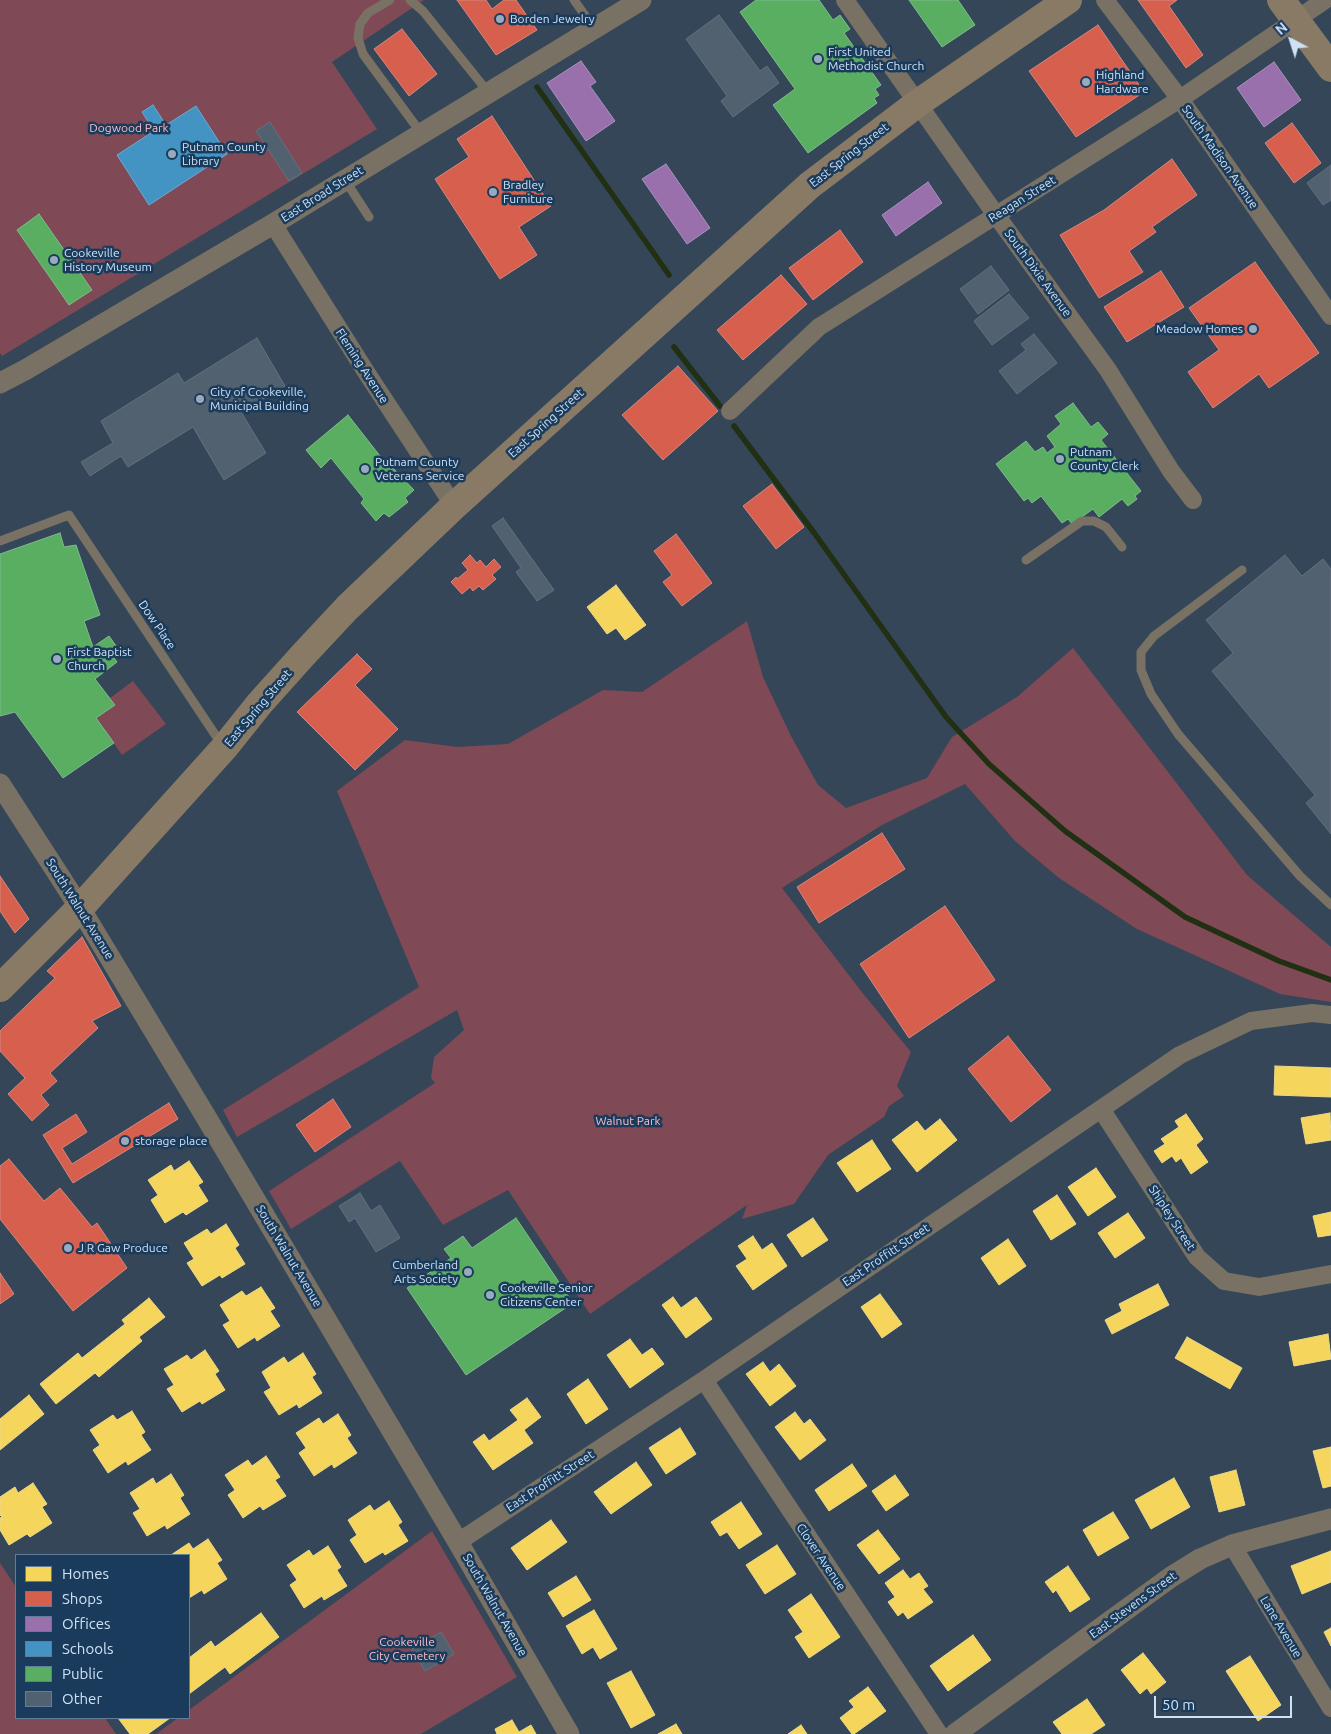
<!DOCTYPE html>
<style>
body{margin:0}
#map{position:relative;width:1331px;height:1734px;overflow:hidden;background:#344657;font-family:Ubuntu,sans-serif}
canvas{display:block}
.legend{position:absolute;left:15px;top:1554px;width:175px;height:165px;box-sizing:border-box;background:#1a3b5b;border:1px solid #627d99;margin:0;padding:6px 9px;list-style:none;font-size:15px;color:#cee1f5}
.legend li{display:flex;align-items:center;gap:10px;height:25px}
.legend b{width:25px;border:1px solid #627d99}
.north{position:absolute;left:1266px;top:15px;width:50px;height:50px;-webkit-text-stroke:4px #1a3b5b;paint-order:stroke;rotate:320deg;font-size:14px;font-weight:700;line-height:20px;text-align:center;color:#cee1f5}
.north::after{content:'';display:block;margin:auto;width:18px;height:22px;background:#cee1f5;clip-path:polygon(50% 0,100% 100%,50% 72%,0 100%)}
.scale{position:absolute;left:1154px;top:1696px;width:138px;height:22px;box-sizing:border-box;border:2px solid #cee1f5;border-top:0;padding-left:6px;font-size:15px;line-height:18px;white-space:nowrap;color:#cee1f5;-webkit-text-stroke:4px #1a3b5b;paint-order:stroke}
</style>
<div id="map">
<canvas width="1331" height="1734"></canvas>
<ul class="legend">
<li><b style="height:14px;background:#f6d55c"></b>Homes</li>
<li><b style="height:14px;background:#d6604d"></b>Shops</li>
<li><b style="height:14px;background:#9970ab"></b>Offices</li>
<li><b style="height:14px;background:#4393c3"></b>Schools</li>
<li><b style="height:14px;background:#5aae61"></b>Public</li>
<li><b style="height:14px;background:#52616f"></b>Other</li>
</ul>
<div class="north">N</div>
<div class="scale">50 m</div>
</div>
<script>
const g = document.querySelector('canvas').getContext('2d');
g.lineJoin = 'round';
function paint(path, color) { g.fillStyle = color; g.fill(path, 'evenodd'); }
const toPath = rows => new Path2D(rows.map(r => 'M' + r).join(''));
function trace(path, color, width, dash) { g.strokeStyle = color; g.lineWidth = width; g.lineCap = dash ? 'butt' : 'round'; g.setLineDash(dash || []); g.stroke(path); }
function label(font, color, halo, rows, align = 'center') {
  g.font = font + ' Ubuntu,sans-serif'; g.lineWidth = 5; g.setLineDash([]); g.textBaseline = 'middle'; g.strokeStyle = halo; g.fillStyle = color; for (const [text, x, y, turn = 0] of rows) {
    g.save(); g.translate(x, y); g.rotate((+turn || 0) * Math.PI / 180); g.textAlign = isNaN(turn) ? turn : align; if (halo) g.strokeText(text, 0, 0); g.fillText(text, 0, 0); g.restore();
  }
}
paint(toPath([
 [0,0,424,0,332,62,377,129,2,356,0,353],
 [747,621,763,677,791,736,818,785,846,808,927,778,952,737,1017,697,1073,648,1247,875,1331,947,1331,1002,1280,994,1137,929,1059,878,1015,841,965,784,882,825,782,888,861,991,911,1052,897,1086,904,1096,889,1106,884,1117,828,1155,794,1204,742,1219,747,1205,590,1314,508,1190,443,1225,400,1161,291,1229,269,1191,435,1083,431,1078,434,1057,464,1030,457,1010,237,1137,223,1110,419,987,337,791,405,740,457,747,508,744,603,690,642,692],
 [133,681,166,724,122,755,96,718,115,705,110,698],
 [432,1531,517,1677,421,1734,156,1734,178,1718,189,1718,189,1710],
 [0,1563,16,1587,16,1718,105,1718,116,1734,0,1734]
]), '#804956');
const homes = toPath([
 [616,585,646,625,625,640,616,628,607,634,587,607,616,585],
 [1275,1066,1331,1068,1331,1097,1274,1095,1275,1066],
 [1330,1113,1331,1140,1306,1144,1301,1118,1330,1113],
 [1186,1114,1203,1139,1196,1145,1208,1162,1191,1174,1181,1158,1176,1162,1172,1156,1162,1163,1154,1151,1165,1144,1161,1139,1179,1127,1175,1121,1186,1114],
 [940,1119,957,1140,917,1172,892,1140,917,1121,925,1131,940,1119],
 [872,1140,891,1169,857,1192,837,1163,872,1140],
 [189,1161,203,1182,198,1185,208,1201,186,1215,183,1212,165,1223,151,1200,158,1195,148,1180,171,1165,174,1171,189,1161],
 [1096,1168,1116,1197,1088,1216,1068,1187,1096,1168],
 [1057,1195,1076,1224,1051,1240,1033,1211,1057,1195],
 [1331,1212,1331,1235,1318,1237,1313,1216,1331,1212],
 [1128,1213,1145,1238,1115,1258,1098,1233,1128,1213],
 [813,1218,828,1240,802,1257,787,1235,813,1218],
 [226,1224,239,1245,235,1248,245,1264,222,1278,220,1275,202,1286,187,1263,194,1259,184,1243,207,1229,211,1234,226,1224],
 [753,1236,762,1250,772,1243,787,1266,753,1290,736,1266,747,1259,738,1246,753,1236],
 [1008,1239,1026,1266,999,1285,981,1258,1008,1239],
 [1158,1284,1169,1305,1112,1334,1105,1320,1122,1311,1119,1304,1158,1284],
 [261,1287,275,1308,270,1311,280,1326,257,1341,255,1337,238,1348,223,1325,230,1321,220,1305,242,1291,246,1296,261,1287],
 [880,1294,902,1324,882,1338,861,1307,880,1294],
 [673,1297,681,1308,696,1297,712,1319,686,1338,662,1305,673,1297],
 [149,1298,165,1317,139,1337,142,1341,99,1377,95,1373,56,1404,40,1384,78,1353,82,1358,125,1324,122,1320,149,1298],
 [1328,1334,1331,1359,1294,1366,1289,1342,1328,1334],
 [1187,1337,1242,1368,1230,1389,1175,1358,1187,1337],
 [630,1339,642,1355,652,1348,664,1364,630,1388,607,1355,630,1339],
 [205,1350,219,1371,215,1374,225,1390,202,1404,200,1401,182,1412,167,1389,174,1385,164,1369,187,1355,191,1360,205,1350],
 [303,1353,316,1374,312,1377,322,1393,299,1408,297,1404,279,1415,264,1392,271,1388,262,1372,284,1357,288,1363,303,1353],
 [763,1362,770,1372,779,1364,796,1386,770,1406,746,1374,763,1362],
 [588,1379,608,1409,586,1424,567,1394,588,1379],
 [29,1395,44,1414,0,1450,0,1419,29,1395],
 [527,1398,541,1417,524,1430,533,1443,493,1470,473,1442,484,1434,489,1441,518,1420,510,1410,527,1398],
 [132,1411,145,1432,141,1435,151,1450,128,1465,126,1461,108,1473,93,1450,100,1445,90,1430,113,1415,117,1420,132,1411],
 [795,1412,804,1424,810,1419,826,1440,800,1460,775,1427,795,1412],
 [338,1414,351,1435,347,1438,357,1453,334,1468,332,1464,314,1476,299,1453,306,1448,296,1433,319,1418,323,1424,338,1414],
 [680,1428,696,1454,666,1474,649,1448,680,1428],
 [1331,1447,1331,1486,1323,1488,1313,1451,1331,1447],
 [266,1456,280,1477,275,1480,286,1496,263,1510,260,1506,243,1518,228,1495,235,1490,225,1475,248,1460,252,1466,266,1456],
 [636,1462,652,1485,611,1514,594,1492,636,1462],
 [852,1464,867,1486,829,1511,815,1490,852,1464],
 [1236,1470,1245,1505,1219,1512,1210,1477,1236,1470],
 [171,1474,184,1495,180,1498,190,1514,167,1529,165,1525,147,1536,133,1513,140,1509,130,1493,153,1478,156,1484,171,1474],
 [895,1475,909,1495,886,1511,872,1491,895,1475],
 [1174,1478,1190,1507,1151,1529,1135,1500,1174,1478],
 [33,1483,47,1504,42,1507,52,1523,30,1537,27,1534,9,1545,0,1530,0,1518,2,1517,0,1515,0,1497,15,1487,18,1493,33,1483],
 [389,1501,402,1522,398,1525,408,1541,385,1555,383,1552,365,1563,350,1540,357,1535,348,1520,370,1505,374,1511,389,1501],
 [741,1502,762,1534,739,1549,727,1532,720,1536,711,1522,741,1502],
 [1113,1512,1129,1538,1098,1556,1083,1530,1113,1512],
 [551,1520,567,1542,527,1570,511,1548,551,1520],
 [878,1530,900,1559,879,1574,857,1545,878,1530],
 [208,1539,222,1560,217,1563,227,1579,204,1594,202,1590,189,1598,189,1555,171,1555,189,1543,193,1549,208,1539],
 [777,1545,796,1574,765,1594,746,1565,777,1545],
 [328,1546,341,1567,337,1570,347,1586,324,1600,322,1596,304,1608,290,1585,297,1580,287,1565,309,1550,313,1556,328,1546],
 [1331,1551,1331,1582,1302,1594,1291,1566,1331,1551],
 [1068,1566,1090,1599,1070,1612,1056,1590,1053,1593,1045,1582,1068,1566],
 [903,1570,910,1579,919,1573,928,1586,923,1589,933,1602,908,1619,903,1612,898,1616,888,1602,895,1597,885,1583,903,1570],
 [576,1576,591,1600,563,1617,548,1593,576,1576],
 [811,1594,840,1637,809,1658,795,1637,803,1632,788,1610,811,1594],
 [594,1610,617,1649,600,1659,593,1647,582,1654,566,1626,594,1610],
 [261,1613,279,1637,230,1674,225,1667,189,1694,189,1658,211,1641,215,1647,261,1613],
 [1331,1628,1331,1646,1324,1632,1331,1628],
 [973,1635,991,1660,948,1691,930,1666,973,1635],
 [1143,1653,1166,1682,1151,1694,1147,1688,1140,1694,1121,1670,1143,1653],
 [1250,1656,1281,1705,1258,1721,1226,1671,1250,1656],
 [631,1671,655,1715,631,1728,607,1683,631,1671],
 [868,1687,886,1711,854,1734,852,1734,840,1718,854,1707,849,1701,868,1687],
 [1087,1699,1105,1725,1091,1734,1062,1734,1053,1722,1087,1699],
 [118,1718,170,1718,148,1734,130,1734,118,1718],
 [512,1720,519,1732,531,1725,536,1734,497,1734,495,1729,512,1720],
 [676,1724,682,1734,658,1734,676,1724],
 [801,1725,807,1734,788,1734,801,1725]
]);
paint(homes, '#f6d55c');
trace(homes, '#ead98a', 1);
const shops = toPath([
 [457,0,486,0,492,9,504,0,516,0,537,30,496,55,457,0],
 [1138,0,1177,0,1169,6,1203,55,1186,68,1138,0],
 [1098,25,1144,92,1076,137,1029,71,1098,25],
 [402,29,437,74,409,96,374,49,402,29],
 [492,116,551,206,519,227,537,255,500,279,435,179,469,157,457,139,492,116],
 [1292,123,1321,163,1294,183,1265,143,1292,123],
 [1172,159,1197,195,1152,227,1156,232,1129,251,1143,272,1099,298,1060,235,1104,210,1172,159],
 [840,230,863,262,813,300,789,268,840,230],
 [1255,262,1319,353,1269,388,1259,374,1213,408,1188,372,1219,350,1189,308,1255,262],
 [1161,271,1184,307,1127,342,1104,307,1161,271],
 [781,275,807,304,743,360,717,330,781,275],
 [678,366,718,411,663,460,622,415,678,366],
 [772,484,804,527,776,549,743,506,772,484],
 [676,534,712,583,682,606,663,582,672,575,654,551,676,534],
 [470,555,477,563,480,560,486,567,494,559,501,567,492,575,496,579,483,590,479,586,473,591,470,587,462,594,451,582,456,577,457,579,468,570,462,563,470,555],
 [357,654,372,669,355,685,398,729,355,770,297,712,357,654],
 [882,833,905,869,819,923,797,887,882,833],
 [0,876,29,919,15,933,0,911,0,876],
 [945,906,995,980,909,1038,860,964,945,906],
 [82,937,121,1006,92,1021,98,1028,50,1073,57,1081,41,1095,49,1105,32,1121,8,1094,25,1078,0,1051,0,1031,55,978,47,971,82,937],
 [1008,1036,1051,1090,1011,1122,968,1069,1008,1036],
 [333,1099,351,1127,315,1152,296,1125,333,1099],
 [169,1103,178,1119,73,1183,43,1135,76,1114,87,1132,62,1148,72,1164,169,1103],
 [9,1159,44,1201,60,1188,92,1227,97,1223,127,1268,73,1311,0,1219,0,1166,9,1159],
 [0,1273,14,1294,0,1304,0,1273]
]);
paint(shops, '#d6604d');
trace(shops, '#d4877f', 1);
const offices = toPath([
 [581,61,596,82,590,86,615,121,586,141,547,83,581,61],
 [1274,62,1301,100,1264,127,1237,88,1274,62],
 [666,164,710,228,687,244,642,179,666,164],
 [928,182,942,203,896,236,882,215,928,182]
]);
paint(offices, '#9970ab');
trace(offices, '#a992c1', 1);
const schools = toPath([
 [153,105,166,125,196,106,227,154,149,205,117,155,154,131,142,112,153,105]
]);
paint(schools, '#4393c3');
trace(schools, '#6daad2', 1);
const public = toPath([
 [756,0,819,0,833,20,840,15,850,29,844,33,881,85,875,89,879,95,874,98,877,103,808,153,773,105,795,89,740,12,756,0],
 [909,0,958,0,975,25,942,47,909,0],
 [39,214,92,290,69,305,17,230,39,214],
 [1073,403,1091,427,1098,422,1108,434,1101,440,1141,491,1135,496,1137,499,1128,506,1122,499,1099,517,1093,509,1072,524,1068,519,1062,523,1041,496,1032,503,1028,498,1024,501,996,464,1026,441,1035,452,1043,447,1047,453,1055,447,1047,436,1061,424,1055,416,1073,403],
 [348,415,391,470,393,468,414,490,405,498,408,502,389,517,384,513,376,521,361,503,364,499,331,458,321,468,306,450,348,415],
 [60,533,64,547,76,545,100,615,84,621,93,647,109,636,119,650,112,655,117,662,95,679,115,705,96,718,114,743,63,778,15,712,0,716,0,554,60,533],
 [516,1218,573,1303,466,1375,407,1288,451,1258,444,1249,463,1236,472,1248,516,1218]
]);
paint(public, '#5aae61');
trace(public, '#7dbd8d', 1);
trace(toPath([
 [537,87,669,275],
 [674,347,720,406],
 [734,426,815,534,946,717,989,764,1065,831,1185,917,1279,961,1331,980]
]), '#213012', 5.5);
const building = toPath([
 [719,15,760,71,767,66,779,83,733,117,721,101,727,96,686,39,719,15],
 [270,122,302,173,289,181,256,131,270,122],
 [1331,165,1331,200,1323,205,1307,183,1331,165],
 [991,266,1009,290,978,314,960,289,991,266],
 [1009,294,1029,318,992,345,974,321,1009,294],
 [1034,334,1057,363,1017,394,999,371,1026,350,1021,344,1034,334],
 [257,338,285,386,241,412,266,453,224,480,193,427,128,467,121,456,90,476,81,462,113,443,101,421,178,373,184,383,257,338],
 [503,518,554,590,537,601,516,572,521,568,492,526,503,518],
 [1285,555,1302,576,1323,559,1331,569,1331,834,1306,803,1315,795,1212,671,1233,653,1206,620,1285,555],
 [360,1193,371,1211,380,1205,400,1238,376,1252,355,1218,349,1222,339,1206,360,1193],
 [441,1632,454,1654,425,1671,412,1649,441,1632]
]);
paint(building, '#52616f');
trace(building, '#627180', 1);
trace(toPath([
 [390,0,368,13,360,24,358,38,363,54,421,133],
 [410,0,423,11,488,92],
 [574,0,594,28],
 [345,180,369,217],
 [0,541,69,515,222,745],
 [1026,560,1082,521,1094,521,1106,527,1122,547],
 [1242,570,1154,636,1141,652,1141,670,1151,694,1178,734,1300,876,1331,905]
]), '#797164', 9);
trace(toPath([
 [845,0,996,215,1108,370,1171,471,1193,500],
 [1105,0,1180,99,1331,316],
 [273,224,366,372,454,506],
 [730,411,819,327,1180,99,1325,0],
 [1101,1109,1197,1257,1224,1281,1259,1287,1331,1274],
 [704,1380,939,1734],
 [458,1542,704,1380,1180,1055,1251,1021,1312,1013,1331,1015],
 [1232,1545,1331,1708]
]), '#797164', 18);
trace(toPath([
 [0,383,25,370,273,224,641,0],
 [0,784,80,908,206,1117,458,1542,569,1734],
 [955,1734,1171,1577,1200,1559,1232,1545,1331,1519]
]), '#797164', 21);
trace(toPath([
 [1281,0,1331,68],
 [0,988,80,908,224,748,260,703,304,654,347,608,454,506,810,185,918,103,1068,0]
]), '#897a66', 28);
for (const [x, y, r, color] of [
 [500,19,5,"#98abbe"],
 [818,59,5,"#98abbe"],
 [1086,82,5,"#98abbe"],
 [172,154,5,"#98abbe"],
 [493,192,5,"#98abbe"],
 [54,260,5,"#98abbe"],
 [1253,329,5,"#98abbe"],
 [200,399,5,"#98abbe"],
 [1060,459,5,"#98abbe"],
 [365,469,5,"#98abbe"],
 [57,659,5,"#98abbe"],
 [125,1141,5,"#98abbe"],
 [68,1248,5,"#98abbe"],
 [468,1272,5,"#98abbe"],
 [490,1295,5,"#98abbe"]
]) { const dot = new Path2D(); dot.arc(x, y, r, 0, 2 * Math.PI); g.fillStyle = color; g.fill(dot); trace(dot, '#1a3b5b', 2); }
label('12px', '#cee1f5', '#1a3b5b', [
 ["Borden Jewelry",510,19],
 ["First United",828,52],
 ["Methodist Church",828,66],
 ["Highland",1096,75],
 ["Hardware",1096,89],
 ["Putnam County",182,147],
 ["Library",182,161],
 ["Bradley",503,185],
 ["Furniture",503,199],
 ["Cookeville",64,253],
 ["History Museum",64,267],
 ["Meadow Homes",1243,329,"right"],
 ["City of Cookeville,",210,392],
 ["Municipal Building",210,406],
 ["Putnam",1070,452],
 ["County Clerk",1070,466],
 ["Putnam County",375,462],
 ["Veterans Service",375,476],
 ["First Baptist",67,652],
 ["Church",67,666],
 ["storage place",135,1141],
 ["J R Gaw Produce",78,1248],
 ["Cumberland",458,1265,"right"],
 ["Arts Society",458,1279,"right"],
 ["Cookeville Senior",500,1288],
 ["Citizens Center",500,1302]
], 'left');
label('12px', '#fcbec7', '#1a3b5b', [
 ["Dogwood Park",129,128],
 ["Walnut Park",628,1121],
 ["Cookeville",407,1642],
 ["City Cemetery",407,1656]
]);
label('12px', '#cee1f5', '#1a3b5b', [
 ["East Spring Street",849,155,-38],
 ["South Madison Avenue",1220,157,55],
 ["East Broad Street",322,194,-32],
 ["Reagan Street",1022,199,-32],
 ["South Dixie Avenue",1038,273,54],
 ["Fleming Avenue",362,366,57],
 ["East Spring Street",546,423,-42],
 ["Dow Place",157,625,56],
 ["East Spring Street",258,708,-50],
 ["South Walnut Avenue",80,909,58],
 ["Shipley Street",1172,1218,57],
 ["East Proffitt Street",886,1255,-34],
 ["South Walnut Avenue",289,1256,59],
 ["East Proffitt Street",550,1481,-33],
 ["Clover Avenue",821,1557,56],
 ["South Walnut Avenue",495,1605,60],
 ["East Stevens Street",1133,1605,-36],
 ["Lane Avenue",1281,1627,59]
]);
</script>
